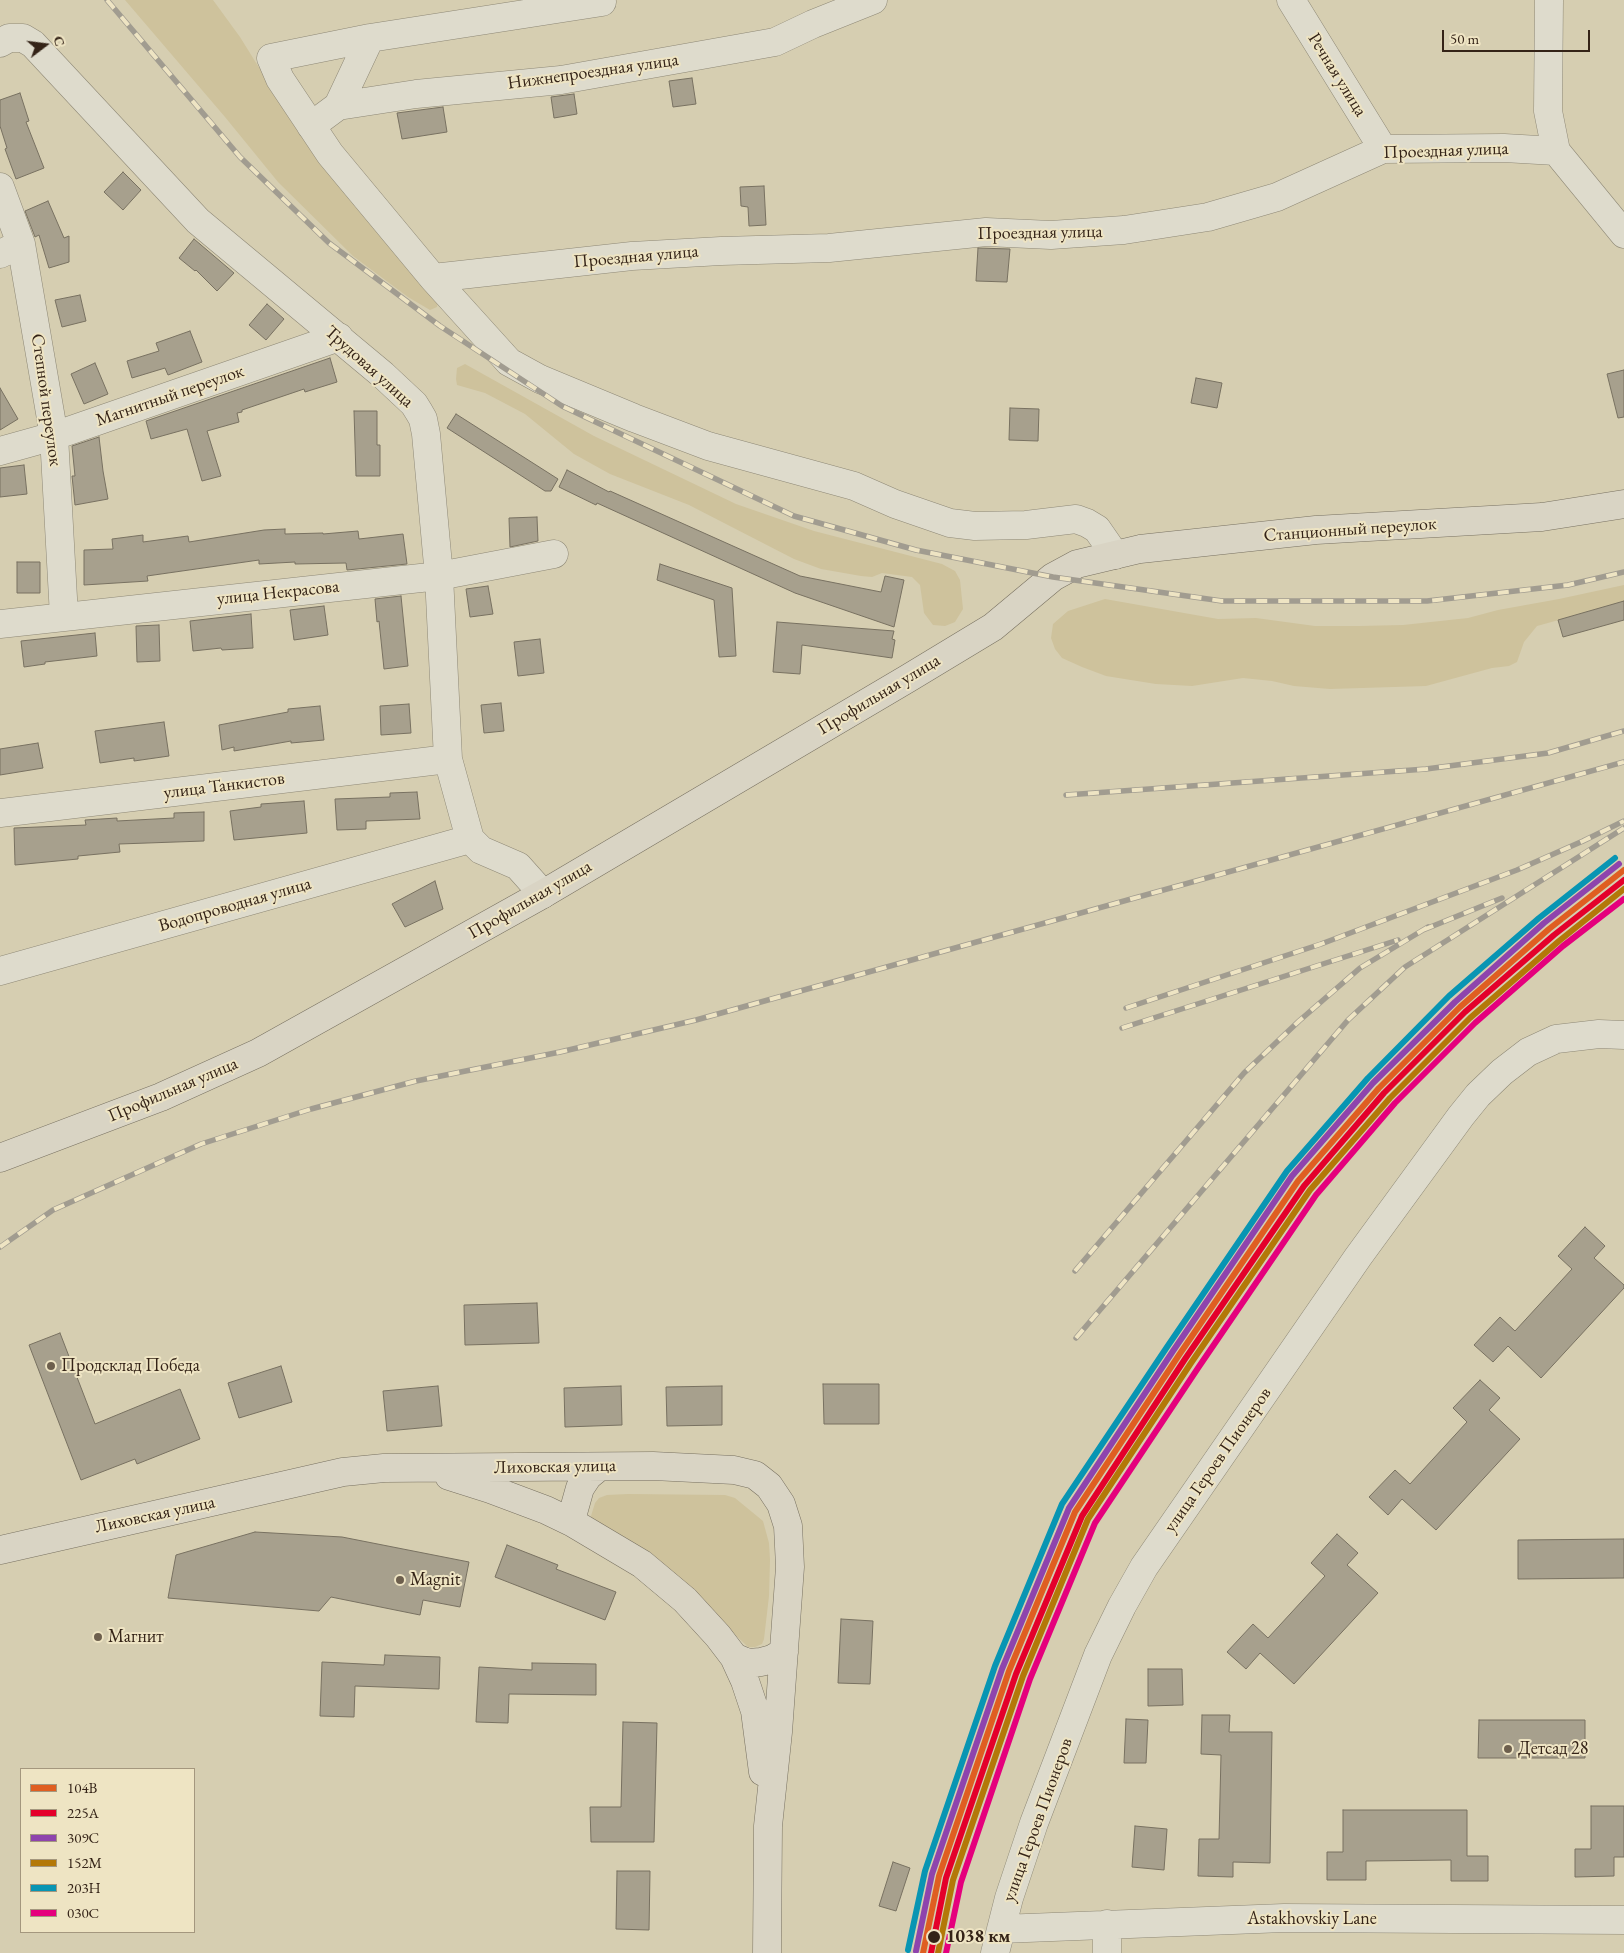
<!DOCTYPE html>
<meta charset="utf-8">
<style>
body{margin:0}
#map{position:relative;width:1624px;height:1953px;overflow:hidden;background:#d6ceb1;font-family:"EB Garamond",serif}
canvas{display:block}
.legend{position:absolute;left:20px;top:1768px;width:175px;height:165px;box-sizing:border-box;background:#eee4c3;border:1px solid #a4977e;margin:0;padding:6px 9px;list-style:none;font-size:15px;color:#342317}
.legend li{display:flex;align-items:center;gap:10px;height:25px}
.legend b{width:25px;border:1px solid #a4977e}
.north{position:absolute;left:20px;top:20px;width:50px;height:50px;-webkit-text-stroke:4px #eee4c3;paint-order:stroke;rotate:75deg;font-size:14px;font-weight:700;line-height:20px;text-align:center;color:#342317}
.north::after{content:'';display:block;margin:auto;width:18px;height:22px;background:#342317;clip-path:polygon(50% 0,100% 100%,50% 72%,0 100%)}
.scale{position:absolute;left:1442px;top:30px;width:148px;height:22px;box-sizing:border-box;border:2px solid #342317;border-top:0;padding-left:6px;font-size:15px;line-height:18px;white-space:nowrap;color:#342317;-webkit-text-stroke:4px #eee4c3;paint-order:stroke}
</style>
<div id="map">
<canvas width="1624" height="1953"></canvas>
<ul class="legend">
<li><b style="height:6px;background:#df5e21"></b>104В</li>
<li><b style="height:6px;background:#e4002b"></b>225А</li>
<li><b style="height:6px;background:#8e44ad"></b>309С</li>
<li><b style="height:6px;background:#b37808"></b>152М</li>
<li><b style="height:6px;background:#0895b3"></b>203Н</li>
<li><b style="height:6px;background:#e5007d"></b>030C</li>
</ul>
<div class="north">С</div>
<div class="scale">50 m</div>
</div>
<script>
const g = document.querySelector('canvas').getContext('2d');
g.lineJoin = 'round';
function paint(path, color) { g.fillStyle = color; g.fill(path, 'evenodd'); }
const toPath = rows => new Path2D(rows.map(r => 'M' + r).join(''));
function trace(path, color, width, dash) { g.strokeStyle = color; g.lineWidth = width; g.lineCap = dash ? 'butt' : 'round'; g.setLineDash(dash || []); g.stroke(path); }
function label(font, color, halo, rows, align = 'center') {
  g.font = font + ' "EB Garamond",serif'; g.lineWidth = 4; g.setLineDash([]); g.textBaseline = 'middle'; g.strokeStyle = halo; g.fillStyle = color; for (const [text, x, y, turn = 0] of rows) {
    g.save(); g.translate(x, y); g.rotate((+turn || 0) * Math.PI / 180); g.textAlign = isNaN(turn) ? turn : align; if (halo) g.strokeText(text, 0, 0); g.fillText(text, 0, 0); g.restore();
  }
}
paint(toPath([
 [125,0,213,0,240,37,258,66,321,155,438,300,437,307,430,310,408,297,353,256,278,182,225,117],
 [465,364,594,436,736,504,814,531,942,564,955,571,960,580,963,609,955,622,945,626,933,625,924,613,920,585,912,577,882,573,872,577,861,576,821,569,794,559,689,505,610,474,574,454,525,414,485,393,457,385,456,379,457,368],
 [1624,585,1624,602,1537,626,1524,642,1517,662,1509,666,1492,668,1426,686,1330,689,1294,686,1272,681,1243,678,1192,686,1156,684,1106,676,1082,667,1062,658,1055,649,1051,638,1053,624,1068,611,1105,599,1218,619,1256,618,1315,626,1359,626,1403,625,1468,618,1498,610,1559,599],
 [628,1494,725,1495,735,1498,763,1521,769,1543,770,1560,769,1596,764,1639,762,1644,755,1647,748,1647,672,1574,592,1521,591,1516,595,1503,599,1498,607,1495]
]), '#cec29c');
const building = toPath([
 [692,78,696,104,673,107,669,81,692,78],
 [20,93,29,121,26,122,44,168,16,179,5,149,7,148,0,126,0,100,20,93],
 [574,94,577,114,554,118,551,97,574,94],
 [443,107,447,132,402,139,397,113,443,107],
 [123,172,141,190,123,210,104,192,123,172],
 [764,186,766,225,749,226,748,207,741,206,740,187,764,186],
 [48,201,64,238,69,236,69,262,49,268,39,235,35,237,25,211,48,201],
 [194,239,234,273,217,291,196,270,195,271,179,258,194,239],
 [978,248,1010,249,1007,282,976,281,978,248],
 [80,295,86,321,62,327,55,300,80,295],
 [267,304,284,319,266,340,249,325,267,304],
 [190,331,202,362,168,375,165,368,132,378,127,361,159,351,156,343,190,331],
 [330,358,337,382,305,392,304,389,242,410,242,412,237,413,239,422,207,431,221,476,202,481,187,429,151,439,146,421,330,358],
 [95,363,108,394,84,404,71,374,95,363],
 [1624,370,1624,417,1618,418,1607,374,1624,370],
 [1196,378,1222,383,1217,408,1191,403,1196,378],
 [0,388,18,419,0,430,0,388],
 [1010,408,1039,409,1038,441,1009,440,1010,408],
 [354,411,377,411,377,445,380,445,380,476,356,476,354,411],
 [456,414,558,479,551,491,545,491,447,428,456,414],
 [99,437,103,471,108,499,75,505,72,476,75,476,72,446,99,437],
 [24,465,27,494,0,497,0,468,24,465],
 [567,470,609,492,610,491,800,576,881,592,885,576,904,580,894,627,795,593,597,503,596,505,559,487,567,470],
 [537,517,538,541,510,547,509,518,537,517],
 [285,529,285,534,323,533,323,534,358,531,359,539,403,534,407,564,347,570,346,563,295,564,295,562,259,564,259,560,147,576,148,581,84,585,84,550,113,549,112,539,143,535,143,542,188,536,189,542,264,530,285,529],
 [17,562,40,562,40,593,17,593,17,562],
 [660,564,732,588,736,656,719,657,714,600,657,580,660,564],
 [488,586,493,614,470,617,466,589,488,586],
 [401,596,408,666,384,669,379,621,377,622,375,599,401,596],
 [1624,601,1624,620,1563,637,1558,620,1624,601],
 [324,606,328,635,294,640,290,610,324,606],
 [251,614,253,648,222,650,221,648,193,651,190,621,251,614],
 [777,622,894,631,892,639,895,640,892,658,802,645,800,674,773,672,777,622],
 [159,625,160,661,137,662,136,626,159,625],
 [95,633,97,656,45,662,45,664,24,667,21,641,95,633],
 [540,639,544,673,518,676,514,642,540,639],
 [501,703,504,731,484,733,481,705,501,703],
 [409,704,411,733,381,735,380,706,409,704],
 [320,706,324,740,291,743,291,741,234,751,234,747,222,750,219,725,288,712,288,709,320,706],
 [164,722,169,756,134,761,134,758,100,763,95,731,164,722],
 [38,743,43,768,0,775,0,749,38,743],
 [417,792,420,819,366,821,366,829,337,830,335,799,390,797,390,793,417,792],
 [304,801,307,833,234,840,230,811,261,807,261,804,304,801],
 [204,812,204,841,119,844,120,852,78,856,78,859,15,865,14,828,86,825,85,820,117,818,117,821,174,818,174,813,204,812],
 [435,881,443,909,405,927,392,904,435,881],
 [1585,1227,1605,1246,1594,1258,1624,1285,1624,1288,1541,1378,1508,1346,1493,1362,1474,1345,1500,1317,1515,1331,1572,1269,1558,1256,1585,1227],
 [537,1303,539,1343,465,1345,464,1305,537,1303],
 [60,1333,95,1424,180,1389,200,1439,137,1464,135,1459,81,1480,29,1345,60,1333],
 [281,1366,292,1402,239,1418,228,1383,281,1366],
 [1480,1380,1500,1398,1489,1410,1520,1439,1436,1530,1402,1499,1388,1515,1369,1497,1395,1470,1410,1484,1467,1422,1453,1408,1480,1380],
 [823,1384,879,1384,879,1424,824,1424,823,1384],
 [438,1386,442,1426,387,1431,383,1391,438,1386],
 [621,1386,622,1425,565,1427,564,1388,621,1386],
 [722,1386,722,1425,667,1426,666,1387,722,1386],
 [255,1532,342,1537,469,1562,460,1607,423,1600,420,1615,331,1597,319,1611,168,1598,176,1555,255,1532],
 [1337,1534,1358,1553,1347,1565,1378,1593,1294,1684,1260,1653,1246,1669,1227,1652,1253,1624,1268,1638,1325,1576,1311,1563,1337,1534],
 [1624,1539,1624,1578,1518,1579,1518,1540,1624,1539],
 [507,1545,558,1565,556,1569,616,1592,605,1620,495,1577,507,1545],
 [841,1619,873,1621,870,1684,838,1683,841,1619],
 [385,1655,440,1657,439,1689,355,1686,354,1717,320,1716,322,1662,384,1665,385,1655],
 [532,1663,596,1664,596,1695,509,1694,508,1723,476,1722,479,1667,532,1670,532,1663],
 [1148,1669,1182,1669,1183,1705,1148,1706,1148,1669],
 [1202,1715,1230,1715,1229,1732,1272,1732,1270,1863,1233,1862,1233,1877,1198,1876,1199,1839,1219,1839,1221,1755,1201,1754,1202,1715],
 [1126,1719,1148,1720,1146,1763,1124,1763,1126,1719],
 [1479,1720,1585,1720,1585,1758,1478,1758,1479,1720],
 [623,1722,657,1723,654,1842,591,1842,590,1807,621,1807,623,1722],
 [1591,1806,1624,1806,1624,1857,1614,1857,1614,1876,1575,1877,1575,1849,1591,1849,1591,1806],
 [1343,1810,1467,1810,1467,1856,1488,1856,1488,1881,1451,1881,1451,1860,1366,1861,1366,1880,1327,1880,1327,1852,1343,1852,1343,1810],
 [1135,1826,1167,1829,1164,1870,1132,1867,1135,1826],
 [893,1862,910,1868,896,1911,879,1906,893,1862],
 [617,1871,650,1871,649,1930,616,1929,617,1871]
]);
paint(building, '#a7a08d');
trace(building, '#787161', 1);
const minor = toPath([
 [1291,0,1383,149],
 [1549,0,1548,111,1556,151,1624,234],
 [602,2,370,38,271,58,280,79,330,154,433,278,509,362,540,379,634,418,708,446,854,486,895,504,950,523,975,526,1026,525,1076,519,1087,523,1097,529,1115,555],
 [0,43,9,38,23,38,33,44,198,221,383,375,414,404,419,412,423,419,426,434,439,576,448,759,470,839,481,850,518,866,543,894],
 [338,106,370,38],
 [311,126,338,106,416,94,561,80,775,42,813,24,873,0],
 [0,187,21,244,54,436,64,616],
 [0,254,21,244],
 [433,278,632,256,721,251,829,248,986,232,1051,235,1124,230,1208,217,1277,197,1383,149,1504,148,1556,151],
 [0,451,54,436,339,337],
 [0,624,439,576,554,554],
 [0,813,448,759],
 [0,971,470,839],
 [1001,1929,1284,1918,1624,1920],
 [995,1953,1009,1898,1034,1823,1098,1655,1122,1606,1144,1567,1358,1257,1461,1116,1478,1095,1502,1072,1528,1052,1556,1039,1599,1034,1624,1035],
 [1107,1953,1107,1924]
]);
const major = toPath([
 [0,1158,161,1097,258,1053,543,894,907,679,993,627,1053,577,1077,564,1140,549,1316,530,1542,517,1624,504],
 [449,1476,490,1489,546,1510,573,1523,642,1564,685,1600,718,1636,734,1657,745,1681,755,1711,763,1772],
 [573,1523,573,1513,580,1488,588,1476,599,1467],
 [0,1550,343,1472,384,1468,653,1466,734,1470,755,1475,769,1486,781,1504,788,1526,789,1546,790,1567,778,1732,768,1826,767,1953],
 [734,1657,748,1663,761,1662,772,1659,784,1652]
]);
trace(minor, '#8e8876', 29);
trace(major, '#787161', 29);
trace(minor, '#dedbcc', 28);
trace(major, '#d9d4c4', 28);
const rail = toPath([
 [107,0,240,157,329,243,440,326,562,406,794,516,916,550,1053,577,1222,601,1427,601,1568,585,1624,572],
 [1066,795,1426,769,1548,753,1624,731],
 [1423,930,1502,898],
 [1126,1008,1321,944,1517,870,1583,841,1624,821],
 [1122,1028,1398,940],
 [0,1247,53,1210,201,1144,311,1109,416,1081,560,1052,696,1020,1624,762],
 [1075,1271,1244,1073,1299,1021,1360,968,1428,927],
 [1076,1338,1348,1020,1405,967,1624,828]
]);
trace(rail, '#a19c90', 5.5);
trace(rail, '#eee4c3', 4, [11]);
trace(toPath([
 [923,1953,939,1876,1009,1671,1075,1512,1179,1355,1298,1181,1379,1088,1460,1007,1549,929,1624,870]
]), '#df5e21', 6);
trace(toPath([
 [931,1953,946,1878,1016,1674,1082,1516,1185,1359,1304,1186,1384,1093,1465,1012,1554,935,1624,880]
]), '#e4002b', 6);
trace(toPath([
 [916,1951,932,1874,1002,1669,1069,1508,1173,1351,1292,1176,1373,1083,1455,1002,1544,923,1619,864]
]), '#8e44ad', 6);
trace(toPath([
 [938,1953,953,1880,1023,1676,1088,1519,1191,1363,1310,1190,1390,1098,1470,1018,1559,941,1624,889]
]), '#b37808', 6);
trace(toPath([
 [908,1950,925,1871,995,1666,1062,1504,1167,1347,1287,1171,1368,1078,1449,996,1539,918,1615,858]
]), '#0895b3', 6);
trace(toPath([
 [946,1953,961,1882,1030,1679,1095,1523,1198,1368,1316,1195,1395,1103,1475,1023,1563,946,1624,899]
]), '#e5007d', 6);
for (const [x, y, r, color] of [
 [51,1366,5,"#6d5f4d"],
 [400,1580,5,"#6d5f4d"],
 [98,1637,5,"#6d5f4d"],
 [1508,1749,5,"#6d5f4d"],
 [934,1937,7,"#342317"]
]) { const dot = new Path2D(); dot.arc(x, y, r, 0, 2 * Math.PI); g.fillStyle = color; g.fill(dot); trace(dot, '#eee4c3', 2); }
label('18px', '#342317', '#eee4c3', [
 ["Нижнепроездная улица",593,72,-8],
 ["Речная улица",1337,75,58],
 ["Проездная улица",1446,151,-2],
 ["Проездная улица",1040,233,-1],
 ["Проездная улица",636,257,-5],
 ["Трудовая улица",369,367,42],
 ["Магнитный переулок",170,396,-19],
 ["Степной переулок",46,400,82],
 ["Станционный переулок",1350,530,-4],
 ["улица Некрасова",278,593,-6],
 ["Профильная улица",879,695,-31],
 ["улица Танкистов",224,786,-7],
 ["Профильная улица",530,900,-30],
 ["Водопроводная улица",235,905,-16],
 ["Профильная улица",173,1090,-23],
 ["улица Героев Пионеров",1218,1460,-55],
 ["Лиховская улица",555,1467,-1],
 ["Лиховская улица",155,1515,-12],
 ["улица Героев Пионеров",1038,1820,-70],
 ["Astakhovskiy Lane",1312,1919]
]);
label('18px', '#342317', '#eee4c3', [
 ["Продсклад Победа",61,1366],
 ["Magnit",410,1580],
 ["Магнит",108,1637],
 ["Детсад 28",1518,1749]
], 'left');
label('bold 18px', '#342317', '#eee4c3', [
 ["1038 км",946,1937]
], 'left');
</script>
